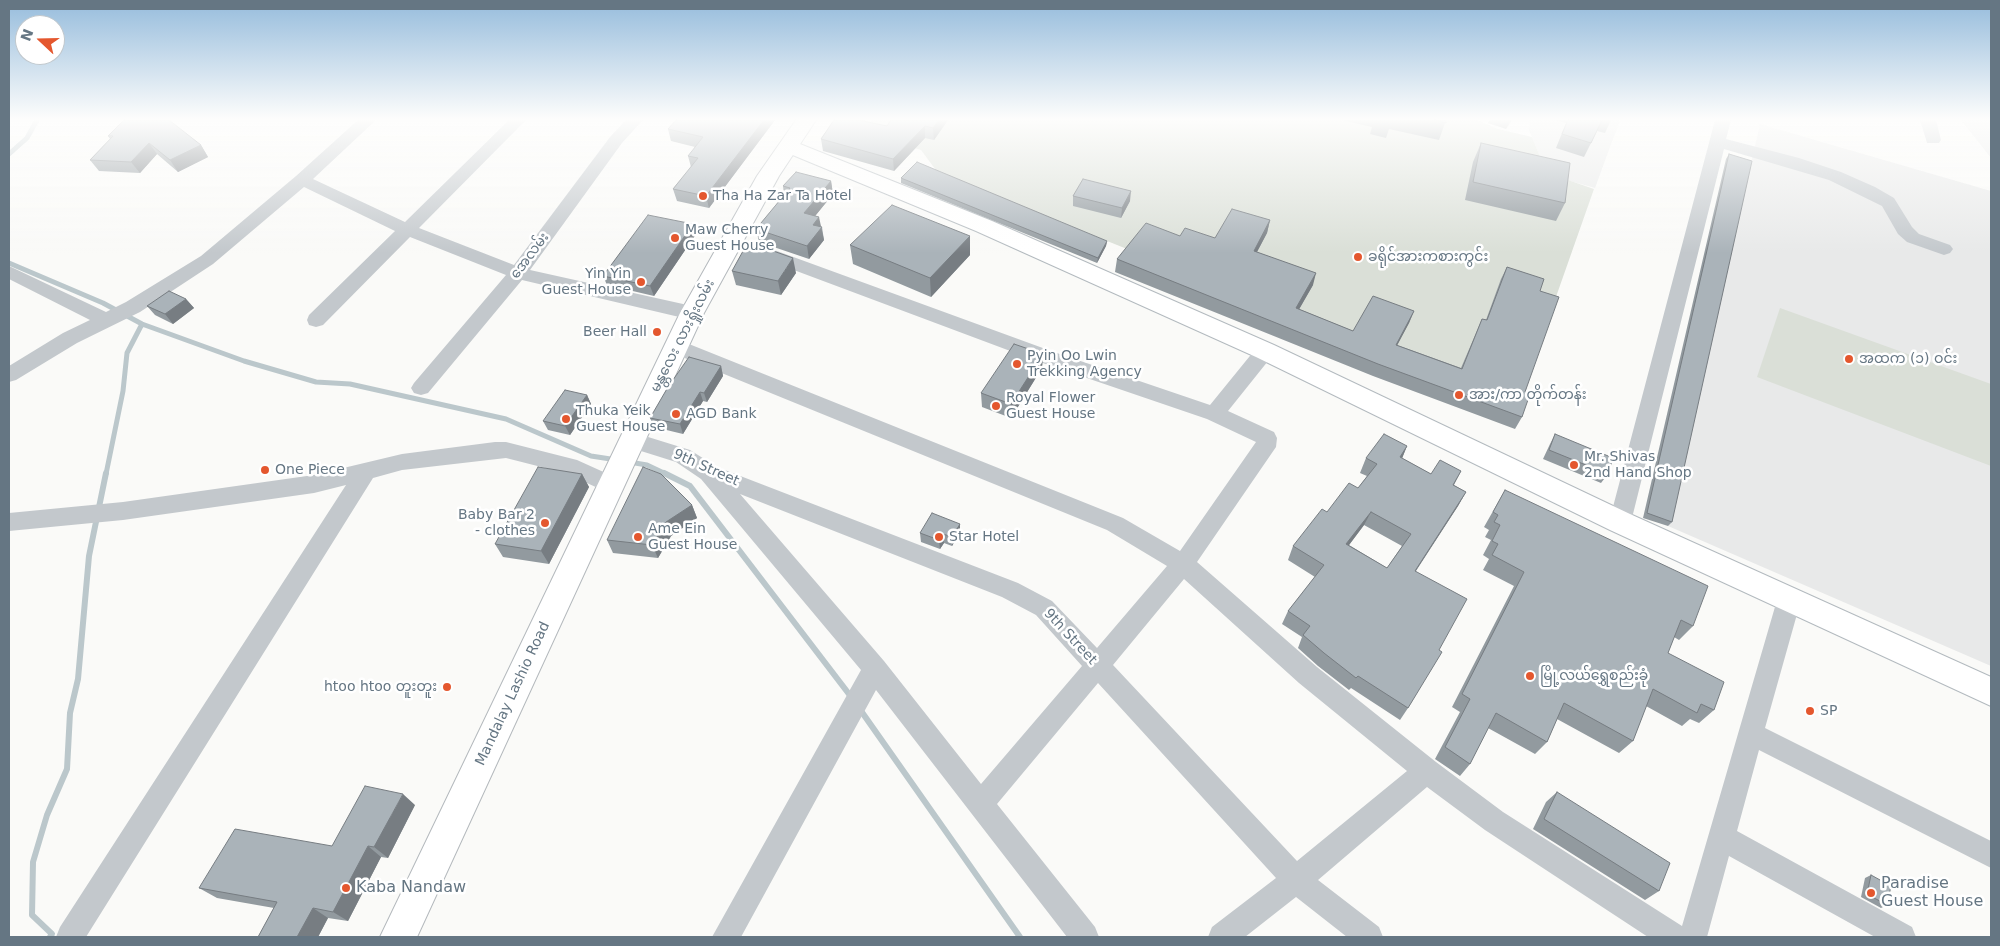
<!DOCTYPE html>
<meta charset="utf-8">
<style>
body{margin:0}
#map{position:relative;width:2000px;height:946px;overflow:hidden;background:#fafaf8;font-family:"DejaVu Sans",sans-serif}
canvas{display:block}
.frame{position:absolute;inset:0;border:10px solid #657683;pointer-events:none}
.north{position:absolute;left:15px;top:15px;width:50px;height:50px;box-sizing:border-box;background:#fff;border:1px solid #c1c8cd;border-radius:50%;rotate:291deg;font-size:14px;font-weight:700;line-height:20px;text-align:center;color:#657683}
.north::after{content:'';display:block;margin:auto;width:18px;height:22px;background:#e4572e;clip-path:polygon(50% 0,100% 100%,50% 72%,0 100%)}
</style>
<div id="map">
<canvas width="2000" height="946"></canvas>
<div class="frame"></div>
<div class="north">N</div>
</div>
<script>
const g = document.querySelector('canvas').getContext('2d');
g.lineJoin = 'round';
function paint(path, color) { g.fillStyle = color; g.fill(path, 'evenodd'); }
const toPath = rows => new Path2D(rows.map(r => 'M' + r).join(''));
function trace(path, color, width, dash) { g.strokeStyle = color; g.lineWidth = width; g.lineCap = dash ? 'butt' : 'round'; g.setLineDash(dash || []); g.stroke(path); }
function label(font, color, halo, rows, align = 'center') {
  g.font = font + ' "DejaVu Sans","Noto Sans Myanmar",sans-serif'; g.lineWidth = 5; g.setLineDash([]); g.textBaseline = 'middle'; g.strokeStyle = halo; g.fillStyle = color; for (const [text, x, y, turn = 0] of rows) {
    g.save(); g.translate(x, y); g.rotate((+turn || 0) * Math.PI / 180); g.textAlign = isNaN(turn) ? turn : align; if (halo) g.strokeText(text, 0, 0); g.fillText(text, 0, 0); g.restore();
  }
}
paint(toPath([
 [1530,120,1620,120,1595,188,1541,173,1541,159,1529,130],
 [1961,120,1991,120,1991,158],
 [1760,124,1991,191,1991,666,1668,526]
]), '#e8e9e9');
paint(toPath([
 [872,120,1477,120,1498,129,1532,137,1541,159,1565,179,1594,189,1520,399,1132,251,938,173,921,150,863,133],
 [1780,308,1991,384,1991,466,1757,377]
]), '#dadfd7');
trace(toPath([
 [9,154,27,138,37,120],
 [9,263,103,303,142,324,244,361,316,382,350,384,506,419,591,456,617,460],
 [629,462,647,465,666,474],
 [106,474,123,391,127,353,142,324]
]), '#bbc7cb', 5);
trace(toPath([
 [664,473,690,486,852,698],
 [859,708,1020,937],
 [50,937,52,934,32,915,33,862,47,815,67,769,70,713,78,679,89,556,106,473]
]), '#bbc7cb', 6);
const secondary = toPath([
 [790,140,992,221,1274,345,1630,514,1991,677,1991,706,1610,530,1256,357,976,231,783,151,779,146,783,141,790,140]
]);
const highway = toPath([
 [796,120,816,120,779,176,704,313,417,937,380,937,680,313,757,176,796,120]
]);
trace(secondary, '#b3babf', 2);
trace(highway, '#b4b9bd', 2);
paint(toPath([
 [358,120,376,120,313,179,405,222,509,120,526,120,419,228,514,265,610,137,626,120,643,120,622,143,530,270,692,306,699,308,701,313,699,318,692,320,522,280,428,393,421,395,414,393,411,388,414,383,506,275,410,237,323,325,316,327,309,325,307,320,309,315,395,231,304,187,213,264,140,312,77,343,16,380,9,382,9,366,63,333,90,320,9,279,9,266,106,312,126,302,201,256,296,176,358,120],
 [1715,120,1731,120,1726,139,1799,158,1841,172,1875,187,1894,198,1912,227,1919,234,1950,245,1953,249,1950,253,1944,255,1907,242,1898,234,1882,206,1829,180,1724,149,1631,522,1628,528,1620,531,1612,528,1609,522,1715,120],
 [1920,120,1936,120,1941,140,1939,143,1927,143,1920,120],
 [733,235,1051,351,1210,405,1258,346,1265,344,1272,346,1275,351,1272,356,1228,411,1274,432,1277,438,1276,447,1197,562,1317,667,1436,762,1503,812,1682,926,1777,600,1781,593,1789,590,1797,593,1801,600,1765,728,1991,841,1991,868,1759,750,1737,831,1912,927,1916,937,1875,937,1729,856,1707,937,1648,937,1485,830,1427,787,1318,880,1379,927,1383,937,1347,937,1296,897,1245,937,1208,937,1212,927,1276,878,1098,683,997,804,1095,927,1099,937,1067,937,876,690,741,937,712,937,861,670,701,479,676,462,625,446,622,440,625,434,632,432,690,450,717,467,1018,583,1052,601,1097,648,1167,566,1107,530,670,352,667,347,670,342,677,340,684,342,1123,518,1180,551,1256,442,1207,419,1037,361,727,245,724,241,727,237,733,235],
 [740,494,1002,597,1036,615,1082,666,981,784,884,661,740,494],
 [1184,579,1299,683,1407,771,1297,861,1113,665,1184,579],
 [495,442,506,442,577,460,619,479,622,485,619,491,611,494,565,473,506,458,402,470,373,478,86,937,56,937,60,927,346,485,314,493,123,520,9,531,9,513,123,502,314,475,402,454,495,442]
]), '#c3c8cc');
paint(secondary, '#fff');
paint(highway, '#fff');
paint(toPath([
 [775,120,709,208,677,201,673,189,691,167,688,156,695,147,671,141,668,129],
 [834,120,866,120,865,122,887,126,891,120,948,120,934,140,925,138,894,171,823,151,821,139],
 [1341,120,1446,120,1439,140,1389,129,1386,138,1370,134,1372,127],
 [1490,120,1512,120,1506,129,1488,123],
 [1555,120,1611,120,1605,133,1597,131,1584,157,1556,148,1566,123],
 [108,136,201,145,208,157,178,172,157,154,140,173,99,171,90,160,110,139],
 [1481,143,1565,203,1556,221,1465,200,1473,162],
 [1729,154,1672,522,1668,526,1643,518,1726,159],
 [901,178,1107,241,1106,246,1097,263,901,183],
 [831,181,833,194,815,216,821,227,822,227,824,240,809,259,759,242,756,229,784,195,783,186],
 [1073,196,1130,201,1121,218,1073,206],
 [1270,220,1267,233,1257,252,1313,285,1299,309,1353,331,1414,311,1409,323,1397,345,1461,368,1482,319,1486,320,1501,279,1507,267,1540,291,1522,417,1515,429,1373,376,1115,272,1117,259,1180,236,1215,238],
 [693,224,696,234,654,296,607,285,603,276],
 [970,236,970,255,931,297,853,264,850,245],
 [732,271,796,273,781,295,736,285],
 [186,299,194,308,173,324,155,315,147,306],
 [1043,354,1042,368,1011,418,982,407,981,393],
 [721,366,723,376,707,402,703,401,683,434,654,427,650,418],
 [587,395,591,404,570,435,548,430,543,421],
 [1555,434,1608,474,1601,483,1543,459,1550,444],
 [1407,446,1402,458,1431,474,1461,471,1454,485,1466,492,1458,506,1416,571,1439,650,1408,708,1400,720,1351,688,1349,690,1318,666,1298,648,1302,637,1282,624,1288,611,1315,577,1288,560,1293,546,1327,512,1358,488,1367,476,1360,473,1366,458],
 [1364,525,1402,546,1387,568,1349,545],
 [582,474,589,487,549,564,503,557,495,544],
 [1505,490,1693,626,1679,640,1674,637,1668,653,1714,710,1699,723,1690,719,1682,726,1646,706,1633,741,1619,753,1557,719,1547,742,1535,754,1488,728,1470,764,1460,776,1435,759,1460,712,1452,707,1514,586,1483,570,1489,559,1483,555,1491,540,1485,537,1489,530,1484,527],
 [692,505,697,518,671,536,658,558,613,553,607,540],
 [960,524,960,533,952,546,944,543,940,549,921,542,920,533],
 [1557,792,1659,891,1645,900,1533,829,1546,802],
 [415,805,388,858,381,857,348,921,328,918,318,937,258,937,274,908,217,898,199,888,332,846],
 [1871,875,1887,905,1881,908,1861,897,1865,878]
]), '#929a9f');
paint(toPath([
 [764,120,775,120,709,208,706,196],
 [939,120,948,120,934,140,933,128],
 [925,126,925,138,894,171,893,159],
 [149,143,157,154,140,173,131,162],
 [201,145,208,157,178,172,170,160],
 [831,181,833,194,807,226,804,213],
 [1131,191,1130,201,1121,218,1122,208],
 [819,217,824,240,809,259,807,246,813,225],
 [1270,220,1267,233,1251,263,1254,251],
 [693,224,696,234,654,296,650,286],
 [970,236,970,255,931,297,930,278],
 [1107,241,1106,246,1097,263,1098,258],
 [793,258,796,273,781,295,778,281],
 [1316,273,1313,285,1293,320,1296,308],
 [186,299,194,308,173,324,165,314],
 [1414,311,1409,323,1391,357,1396,345],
 [1043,354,1042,368,1011,418,1011,404],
 [721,366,723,376,707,402,704,393],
 [700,392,703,401,683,434,680,424],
 [587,395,591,404,570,435,565,426],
 [1407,446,1401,461,1400,457],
 [582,474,589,487,549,564,541,551],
 [1466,492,1458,506,1407,584,1415,571],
 [692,505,697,518,671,536,658,558,652,545,666,522],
 [1371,512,1364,525,1340,557,1346,544],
 [960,524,960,533,952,546,952,537],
 [943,534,944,543,940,549,939,540],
 [403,794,415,805,388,858,374,847],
 [368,846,381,857,348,921,333,912],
 [313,908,328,918,318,937,297,937]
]), '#777d82');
const building = toPath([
 [124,120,169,120,201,145,170,160,149,143,131,162,90,160,113,136,108,136,124,120],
 [676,120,764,120,706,196,673,189,698,158,688,156,703,137,668,129,676,120],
 [834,120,858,120,887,126,891,120,939,120,933,128,925,126,893,159,821,139,834,120],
 [1434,120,1446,120,1446,123,1434,120],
 [1568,120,1602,120,1591,143,1562,134,1568,120],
 [1481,143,1570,163,1565,203,1473,182,1481,143],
 [1729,154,1752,161,1672,522,1647,513,1729,154],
 [917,162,1107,241,1098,258,901,178,917,162],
 [796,172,831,181,804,213,819,217,813,225,822,227,807,246,756,229,790,188,783,186,796,172],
 [1083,179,1131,191,1122,208,1073,196,1083,179],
 [892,205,970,236,930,278,850,245,892,205],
 [1232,209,1270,220,1254,251,1316,273,1296,308,1353,331,1373,296,1414,311,1396,345,1462,369,1482,319,1487,320,1507,267,1544,279,1540,291,1559,297,1525,392,1530,394,1522,417,1378,364,1117,259,1146,223,1180,236,1185,228,1215,238,1232,209],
 [648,215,693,224,650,286,603,276,648,215],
 [748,242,793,258,778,281,732,271,748,242],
 [169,291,186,299,165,314,147,306,169,291],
 [1014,344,1043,354,1011,404,981,393,1014,344],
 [689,357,721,366,704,393,700,392,680,424,650,418,668,387,689,357],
 [565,390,587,395,565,426,543,421,565,390],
 [1384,434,1407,446,1400,457,1431,474,1440,460,1461,471,1453,485,1466,492,1415,571,1467,599,1439,650,1442,652,1408,708,1358,676,1356,678,1324,653,1303,635,1310,626,1288,611,1324,565,1293,546,1322,509,1327,512,1349,483,1358,488,1377,464,1366,458,1384,434],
 [1371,512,1411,534,1387,568,1346,544,1371,512],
 [1555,434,1613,458,1608,474,1549,450,1555,434],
 [538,467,582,474,541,551,495,544,538,467],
 [643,467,661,474,692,505,666,522,652,545,607,540,643,467],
 [1505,490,1708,586,1693,626,1681,620,1668,653,1724,682,1714,710,1701,704,1697,713,1653,689,1633,741,1564,703,1547,742,1496,713,1470,764,1445,747,1470,699,1462,694,1524,572,1492,555,1498,544,1492,541,1500,525,1494,522,1498,515,1493,512,1505,490],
 [932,513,960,524,952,537,943,534,939,540,920,533,932,513],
 [365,786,403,794,374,847,368,846,333,912,313,908,297,937,258,937,277,902,199,888,235,829,332,846,365,786],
 [1557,792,1670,863,1659,891,1544,819,1557,792],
 [1871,875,1891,886,1887,905,1867,894,1871,875]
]);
paint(building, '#aab3b9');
trace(building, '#777d82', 1);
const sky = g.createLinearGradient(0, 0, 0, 253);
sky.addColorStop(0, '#96bcdc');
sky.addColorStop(0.47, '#fdfdfc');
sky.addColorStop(1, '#fdfdfc00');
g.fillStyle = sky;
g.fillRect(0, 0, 2000, 253);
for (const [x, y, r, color] of [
 [703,196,5,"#e4572e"],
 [675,238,5,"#e4572e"],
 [1358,257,5,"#e4572e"],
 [641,282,5,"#e4572e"],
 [657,332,5,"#e4572e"],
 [1849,359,5,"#e4572e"],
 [1017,364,5,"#e4572e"],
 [1459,395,5,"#e4572e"],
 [996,406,5,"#e4572e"],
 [676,414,5,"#e4572e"],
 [566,419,5,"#e4572e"],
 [1574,465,5,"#e4572e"],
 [265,470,5,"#e4572e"],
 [545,523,5,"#e4572e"],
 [638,537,5,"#e4572e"],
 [939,537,5,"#e4572e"],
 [1530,676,5,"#e4572e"],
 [447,687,5,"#e4572e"],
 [1810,711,5,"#e4572e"],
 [346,888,5,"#e4572e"],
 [1871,893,5,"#e4572e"]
]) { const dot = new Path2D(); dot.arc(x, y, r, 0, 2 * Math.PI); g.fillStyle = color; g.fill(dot); trace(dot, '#fff', 2); }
label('14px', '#657683', '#fff', [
 ["Tha Ha Zar Ta Hotel",713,196],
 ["Maw Cherry",685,230],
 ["Guest House",685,246],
 ["ခရိုင်အားကစားကွင်း",1368,257],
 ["Yin Yin",631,274,"right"],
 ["Guest House",631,290,"right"],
 ["Beer Hall",647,332,"right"],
 ["Pyin Oo Lwin",1027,356],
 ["Trekking Agency",1027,372],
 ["အထက (၁) ဝင်း",1859,359],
 ["အား/ကာ တိုက်တန်း",1469,395],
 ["Royal Flower",1006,398],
 ["Guest House",1006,414],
 ["Thuka Yeik",576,411],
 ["Guest House",576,427],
 ["AGD Bank",686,414],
 ["Mr. Shivas",1584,457],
 ["2nd Hand Shop",1584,473],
 ["One Piece",275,470],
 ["Baby Bar 2",535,515,"right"],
 ["- clothes",535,531,"right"],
 ["Ame Ein",648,529],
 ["Guest House",648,545],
 ["Star Hotel",949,537],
 ["မြို့လယ်ရွှေစည်းခုံ",1540,676],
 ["htoo htoo တူးတူး",437,687,"right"],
 ["SP",1820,711]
], 'left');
label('14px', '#657683', '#fff', [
 ["အေလမ်း",530,256,-53],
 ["မန္တလေး လားရှိုးလမ်း",683,336,-63],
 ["9th Street",706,468,24],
 ["9th Street",1070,637,47],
 ["Mandalay Lashio Road",513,694,-65]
]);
label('16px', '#657683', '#fff', [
 ["Paradise",1881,884],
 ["Guest House",1881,902],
 ["Kaba Nandaw",356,888]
], 'left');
</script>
